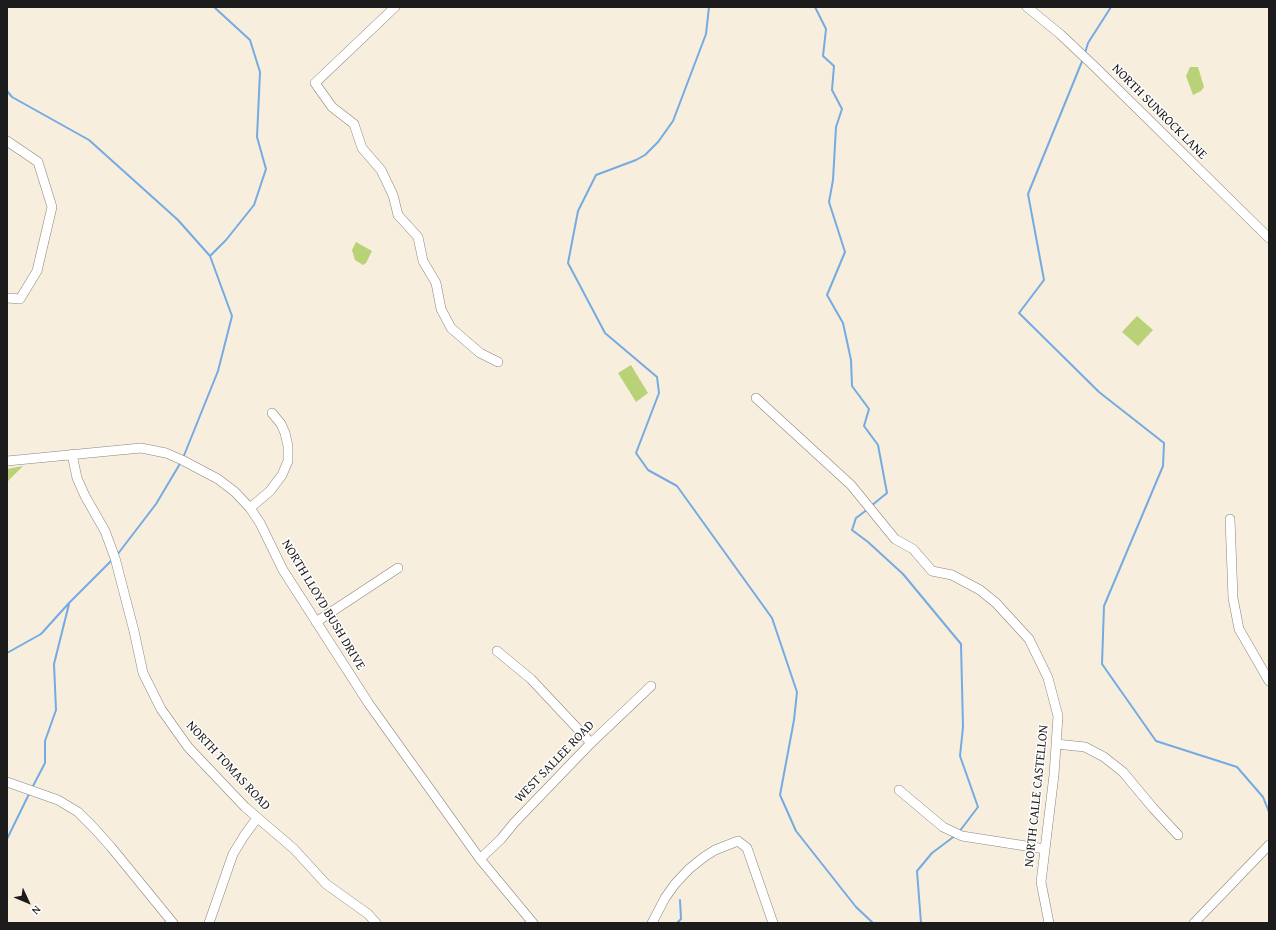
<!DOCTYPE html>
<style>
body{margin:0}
#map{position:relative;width:1276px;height:930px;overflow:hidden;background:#f7eede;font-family:"Gentium Book Plus",serif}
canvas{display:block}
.frame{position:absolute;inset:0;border:8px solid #1c1c1c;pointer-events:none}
.north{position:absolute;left:8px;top:882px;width:40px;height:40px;-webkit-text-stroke:3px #fff;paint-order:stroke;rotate:134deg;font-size:11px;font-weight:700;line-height:16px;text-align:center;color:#1c1c1c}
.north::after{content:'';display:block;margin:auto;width:14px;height:18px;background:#1c1c1c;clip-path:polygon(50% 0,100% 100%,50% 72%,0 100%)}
</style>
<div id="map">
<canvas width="1276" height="930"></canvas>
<div class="frame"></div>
<div class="north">N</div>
</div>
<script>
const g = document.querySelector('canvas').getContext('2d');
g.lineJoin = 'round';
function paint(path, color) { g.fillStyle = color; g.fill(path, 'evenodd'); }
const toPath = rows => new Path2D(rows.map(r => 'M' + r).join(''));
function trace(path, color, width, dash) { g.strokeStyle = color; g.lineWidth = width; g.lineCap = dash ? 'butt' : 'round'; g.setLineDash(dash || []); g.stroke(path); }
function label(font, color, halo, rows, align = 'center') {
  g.font = font + ' "Gentium Book Plus",serif'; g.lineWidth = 3; g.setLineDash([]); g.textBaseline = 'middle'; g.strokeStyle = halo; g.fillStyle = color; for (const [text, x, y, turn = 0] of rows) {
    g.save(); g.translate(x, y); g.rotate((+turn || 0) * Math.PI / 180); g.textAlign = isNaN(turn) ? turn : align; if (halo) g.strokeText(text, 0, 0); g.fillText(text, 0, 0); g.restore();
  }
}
paint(toPath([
 [1190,67,1198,67,1204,87,1201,91,1193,95,1186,76],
 [356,242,372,251,366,263,363,265,355,260,352,250],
 [1137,316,1153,330,1138,346,1122,332],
 [631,365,648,393,636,402,618,373],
 [23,466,7,482,7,469]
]), '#b9d277');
trace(toPath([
 [709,7,706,34,673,121,658,142,645,155,636,160,596,175,578,211,568,263,605,333,657,377,659,393,636,453,648,470,677,486,772,618,797,692,794,720,780,795,796,831,856,907,873,923],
 [815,7,826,29,823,56,834,66,832,90,842,109,836,127,833,180,829,202,845,252,827,295,843,323,851,360,852,386,869,409,864,426,878,445,887,493,871,506],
 [1085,53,1088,43,1111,7],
 [1083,59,1028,194,1044,280,1019,313,1099,392,1164,443,1163,466,1104,606,1102,664,1156,741,1237,767,1263,797,1269,812],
 [7,91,12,97,89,140,178,220,210,256,232,316,218,371,183,458],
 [210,256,226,240,254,205,266,169,257,137,260,72,250,40,214,7],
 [868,509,856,518,852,530,868,542,903,574,961,644,963,727,960,756,978,807,959,832],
 [117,555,156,504,181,462],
 [7,653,41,634,69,603,112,560],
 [32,788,45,763,45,741,56,710,54,664,69,604],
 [7,839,30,792],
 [677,923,681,919,680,900],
 [921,923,917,871,932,853,956,835]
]), '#74abe2', 2);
const minor = toPath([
 [395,7,315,83,332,107,354,124,362,148,381,170,393,195,398,215,418,237,423,261,436,283,441,309,451,328,480,353,498,362],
 [1027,7,1060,34,1095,67,1269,238],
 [7,141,38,162,52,207,37,271,20,299,7,298],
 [756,398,851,485,895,539,913,549,932,571,952,575,980,590,996,603,1029,639,1048,678,1058,716,1054,775,1041,882,1049,923],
 [72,454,77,478,85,496,105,531,115,558,134,631,143,673,161,709,188,747,245,807,294,849,326,884,368,914,376,923],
 [7,461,141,448,166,453,182,460,218,479,235,492,250,508,260,523,283,570,369,704,480,859,533,923],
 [250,508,270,491,282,475,288,461,288,446,285,433,281,424,272,413],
 [1230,519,1233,598,1239,629,1269,681],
 [316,622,398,568],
 [497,651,531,679,591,743],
 [1056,744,1085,747,1104,757,1123,772,1153,808,1178,835],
 [7,782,58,800,78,812,94,828,111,847,173,923],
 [899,790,943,827,962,836,1045,849],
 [480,859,501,839,514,823,591,743,651,686],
 [209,923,233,854,244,836,257,818],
 [652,923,665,898,675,884,689,869,704,857,715,850,738,841,747,848,773,923],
 [1194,923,1269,845]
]);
trace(minor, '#8a857d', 10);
trace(minor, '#fff', 9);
label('13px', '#1c1c1c', '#fff', [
 ["NORTH SUNROCK LANE",1159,112,45],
 ["NORTH LLOYD BUSH DRIVE",323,605,59],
 ["WEST SALLEE ROAD",555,762,-46],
 ["NORTH TOMAS ROAD",228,766,47],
 ["NORTH CALLE CASTELLON",1037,796,-84]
]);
</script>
